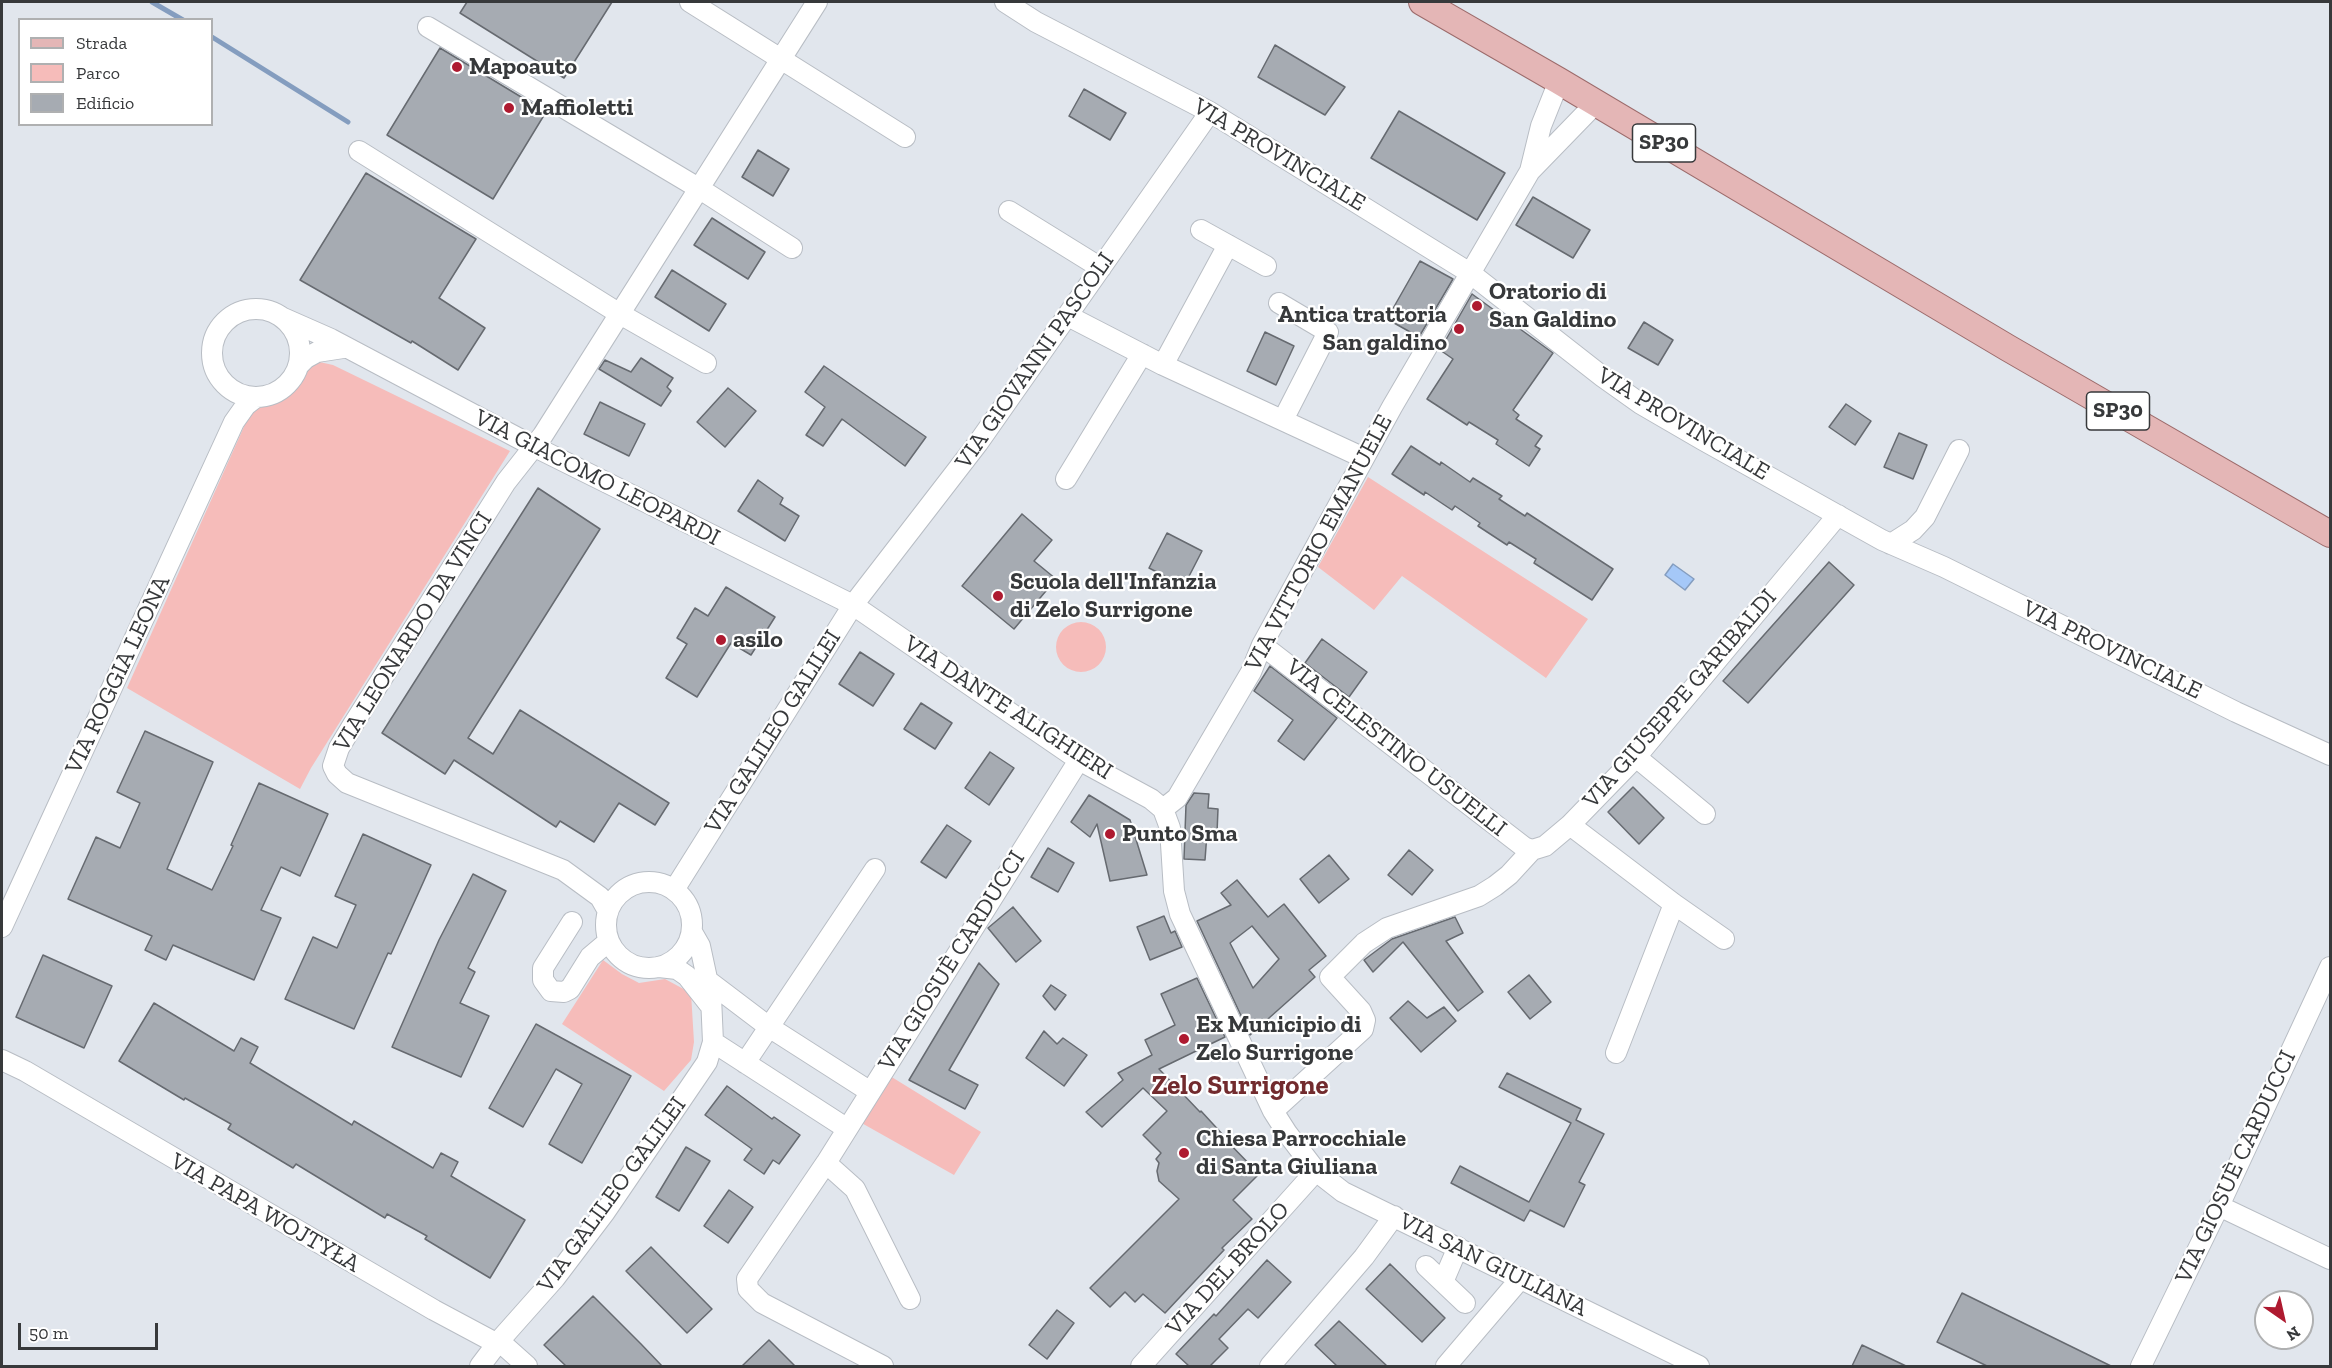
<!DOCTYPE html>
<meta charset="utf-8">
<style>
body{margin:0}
#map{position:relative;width:2332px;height:1368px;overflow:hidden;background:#e1e6ed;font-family:"Zilla Slab",serif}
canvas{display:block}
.frame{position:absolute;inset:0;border:3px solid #37393b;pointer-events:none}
.legend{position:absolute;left:18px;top:18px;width:195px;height:108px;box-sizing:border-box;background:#fff;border:2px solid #afb0b1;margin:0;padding:8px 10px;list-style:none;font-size:18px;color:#37393b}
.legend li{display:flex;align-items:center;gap:12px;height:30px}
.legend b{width:30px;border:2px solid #afb0b1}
.north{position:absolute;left:2254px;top:1290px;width:60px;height:60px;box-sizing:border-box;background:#fff;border:2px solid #afb0b1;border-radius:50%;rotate:146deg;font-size:16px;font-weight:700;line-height:24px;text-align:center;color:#37393b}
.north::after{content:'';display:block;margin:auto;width:21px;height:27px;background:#ae1a30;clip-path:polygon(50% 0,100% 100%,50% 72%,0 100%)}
.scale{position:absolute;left:18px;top:1323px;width:140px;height:27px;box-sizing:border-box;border:3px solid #37393b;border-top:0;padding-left:8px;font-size:18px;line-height:21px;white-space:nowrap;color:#37393b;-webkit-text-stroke:4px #fff;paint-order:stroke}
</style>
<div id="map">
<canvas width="2332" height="1368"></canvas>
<div class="frame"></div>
<ul class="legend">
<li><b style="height:8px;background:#e4b6b6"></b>Strada</li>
<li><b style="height:16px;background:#f6bcba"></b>Parco</li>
<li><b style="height:16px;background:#a6abb2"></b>Edificio</li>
</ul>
<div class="north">N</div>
<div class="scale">50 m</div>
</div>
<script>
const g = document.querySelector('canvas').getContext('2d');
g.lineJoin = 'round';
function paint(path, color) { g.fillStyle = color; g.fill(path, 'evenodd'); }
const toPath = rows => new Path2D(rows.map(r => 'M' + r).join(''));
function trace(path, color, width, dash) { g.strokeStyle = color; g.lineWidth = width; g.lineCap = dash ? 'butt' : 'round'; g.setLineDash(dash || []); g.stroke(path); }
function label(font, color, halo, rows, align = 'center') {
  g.font = font + ' "Zilla Slab",serif'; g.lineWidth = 4.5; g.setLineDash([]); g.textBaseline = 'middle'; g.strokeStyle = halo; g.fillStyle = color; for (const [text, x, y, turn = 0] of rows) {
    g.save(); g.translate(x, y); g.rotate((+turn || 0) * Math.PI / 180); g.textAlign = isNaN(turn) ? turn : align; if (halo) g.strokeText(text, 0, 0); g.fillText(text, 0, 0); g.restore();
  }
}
paint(toPath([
 [315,361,333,365,510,451,311,768,300,789,127,688,251,411,276,402,288,392],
 [1368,477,1588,619,1546,678,1402,576,1374,610,1318,567],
 '1056 647a25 25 0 1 1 50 0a25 25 0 1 1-50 0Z',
 [603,960,622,974,639,983,665,979,691,993,694,1042,691,1060,664,1091,562,1024],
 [890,1076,981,1132,954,1175,858,1121]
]), '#f6bcba');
const water = toPath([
 [1673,564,1694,579,1685,590,1665,575,1673,564]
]);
paint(water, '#a5c8f8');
trace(water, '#849dbf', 1.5);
trace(toPath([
 [152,2,183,20],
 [212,37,348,122]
]), '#849dbf', 5);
const building = toPath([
 [467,2,612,2,564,78,460,13,467,2],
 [1275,45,1345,87,1325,115,1258,77,1275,45],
 [440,48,546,112,493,199,387,135,440,48],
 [1084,89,1126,113,1110,140,1069,116,1084,89],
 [1399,111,1505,173,1477,220,1371,158,1399,111],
 [758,150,789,169,773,196,742,177,758,150],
 [366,173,476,239,439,298,485,328,458,370,412,341,411,343,300,280,366,173],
 [1533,197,1590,230,1573,258,1516,225,1533,197],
 [712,218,765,252,748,279,694,245,712,218],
 [1420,261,1453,279,1419,337,1387,319,1420,261],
 [672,270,726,304,709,331,655,297,672,270],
 [1472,294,1553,353,1513,410,1519,415,1516,419,1542,436,1535,446,1540,449,1529,466,1496,444,1498,440,1469,422,1467,425,1427,399,1453,359,1440,350,1472,294],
 [1644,322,1673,340,1658,365,1628,348,1644,322],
 [1265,332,1294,346,1276,385,1247,371,1265,332],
 [641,358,673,378,667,387,671,391,661,406,599,369,605,360,631,372,641,358],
 [824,366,926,437,905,466,842,419,823,446,806,435,825,407,805,392,824,366],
 [728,388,756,411,725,447,697,422,728,388],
 [600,402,645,424,629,456,584,434,600,402],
 [1846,404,1871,421,1855,445,1829,427,1846,404],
 [1899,433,1927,445,1913,479,1884,467,1899,433],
 [1411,446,1440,465,1441,462,1470,482,1473,478,1502,496,1499,499,1525,516,1527,513,1613,569,1592,600,1534,563,1536,559,1509,542,1507,545,1478,526,1480,523,1455,506,1452,510,1425,492,1424,495,1392,474,1411,446],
 [758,480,783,498,780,504,799,516,785,541,738,511,758,480],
 [538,488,600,529,468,738,493,754,520,710,669,803,655,825,619,803,594,842,560,821,556,827,454,760,445,774,382,733,538,488],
 [1022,514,1052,540,1034,561,1056,579,1014,629,962,586,1022,514],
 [1167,533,1202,551,1184,586,1149,568,1167,533],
 [1829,562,1854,585,1748,703,1723,681,1829,562],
 [726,587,775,617,751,655,731,643,697,697,666,678,687,644,677,638,695,608,708,616,726,587],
 [1322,639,1367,672,1349,697,1305,663,1322,639],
 [860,652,894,674,873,706,839,684,860,652],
 [1270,666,1337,718,1304,760,1278,741,1293,720,1254,691,1270,666],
 [921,703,952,723,935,749,904,729,921,703],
 [145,731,213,762,167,869,212,890,233,846,231,845,259,783,328,814,300,876,281,867,261,910,281,918,254,980,173,945,166,960,145,950,152,936,68,899,96,837,120,848,140,803,117,792,145,731],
 [990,752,1014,768,989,805,965,788,990,752],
 [1633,787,1664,818,1639,844,1608,812,1633,787],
 [1194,793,1209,794,1208,808,1218,809,1217,833,1207,833,1205,860,1184,859,1186,805,1194,793],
 [1089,795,1130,820,1147,875,1110,881,1097,824,1090,837,1071,822,1089,795],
 [947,825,971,841,946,878,921,862,947,825],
 [363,834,431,865,391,954,388,953,354,1029,285,999,313,937,337,948,356,905,335,896,363,834],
 [1048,848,1074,863,1058,892,1031,877,1048,848],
 [1409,850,1433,870,1412,895,1388,875,1409,850],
 [1329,855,1349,879,1319,903,1300,879,1329,855],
 [473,874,506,891,468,968,475,972,460,1003,489,1016,461,1077,392,1047,439,940,473,874],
 [1237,880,1268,917,1284,904,1326,956,1309,970,1315,977,1250,1035,1197,921,1231,905,1221,893,1237,880],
 [1252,926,1279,959,1253,988,1230,943,1252,926],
 [1013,907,1041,941,1016,962,988,928,1013,907],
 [1164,916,1171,933,1175,931,1182,947,1150,960,1137,927,1164,916],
 [1455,917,1463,933,1446,941,1483,992,1458,1011,1403,942,1373,972,1364,960,1392,939,1455,917],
 [43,955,112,986,84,1048,16,1017,43,955],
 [979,963,999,984,949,1070,978,1085,965,1109,909,1080,979,963],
 [1529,975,1551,1002,1530,1019,1508,992,1529,975],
 [1197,978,1225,1037,1159,1069,1200,1112,1201,1111,1224,1136,1223,1137,1259,1174,1233,1200,1252,1219,1222,1248,1224,1250,1165,1313,1143,1294,1135,1302,1125,1292,1110,1307,1090,1288,1179,1199,1159,1181,1157,1171,1159,1163,1156,1159,1161,1153,1143,1135,1167,1111,1143,1088,1102,1127,1086,1112,1123,1080,1118,1073,1152,1055,1145,1040,1175,1025,1161,994,1197,978],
 [1051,985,1066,995,1055,1010,1043,996,1051,985],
 [1408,1001,1427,1018,1444,1007,1456,1021,1421,1052,1390,1018,1408,1001],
 [154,1003,234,1051,241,1038,258,1047,250,1063,352,1125,354,1121,433,1168,441,1153,458,1162,451,1176,525,1220,490,1278,425,1239,427,1236,387,1214,385,1218,296,1164,293,1168,228,1129,231,1124,185,1098,184,1100,119,1061,154,1003],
 [536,1024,631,1076,582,1163,549,1144,582,1084,556,1069,523,1127,489,1108,536,1024],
 [1044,1031,1057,1044,1063,1038,1087,1055,1064,1086,1026,1058,1044,1031],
 [1507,1073,1581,1109,1576,1120,1604,1134,1579,1182,1585,1185,1564,1227,1530,1210,1524,1221,1451,1183,1460,1166,1529,1202,1571,1123,1499,1087,1507,1073],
 [727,1086,772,1119,774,1117,800,1135,779,1164,773,1160,764,1174,744,1160,752,1149,705,1115,727,1086],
 [686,1147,710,1161,679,1211,656,1197,686,1147],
 [729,1190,753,1207,728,1243,704,1226,729,1190],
 [651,1247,712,1309,687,1333,626,1271,651,1247],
 [1267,1260,1291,1282,1258,1318,1248,1309,1219,1339,1228,1348,1210,1366,1189,1366,1176,1354,1214,1314,1216,1316,1267,1260],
 [1390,1264,1445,1318,1422,1342,1366,1289,1390,1264],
 [1962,1293,2111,1366,1987,1366,1937,1342,1962,1293],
 [593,1296,641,1344,662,1366,566,1366,544,1345,593,1296],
 [1057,1310,1074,1323,1047,1359,1029,1345,1057,1310],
 [1339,1321,1387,1366,1337,1366,1315,1345,1339,1321],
 [769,1340,795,1366,742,1366,769,1340],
 [1862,1345,1906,1366,1852,1366,1862,1345]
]);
paint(building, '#a6abb2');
trace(building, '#666a70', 1.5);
const minor = toPath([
 [690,2,905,137],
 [1005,2,1036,22,1210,112,1470,273,1603,377,1641,404,1703,440,1882,540,1944,567,2236,712,2330,755],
 [428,27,700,189,792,248],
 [359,151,620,314,706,363],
 [1530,171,1541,126,1559,81],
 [1009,211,1101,268],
 [1201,230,1266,266],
 [1279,303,1328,332,1283,420],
 '212 353a44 44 0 1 1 88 0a44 44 0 1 1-88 0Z',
 [1068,316,1163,365,1364,458],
 [281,317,331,339,535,447,853,605,1079,760,1151,799,1163,809,1170,828,1174,891,1180,914,1273,1111,1287,1133,1316,1171,1343,1192,1699,1366],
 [299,365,306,358,317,352,343,348],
 [1163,365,1228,245],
 [1066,479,1142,354],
 [1891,544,1913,530,1925,517,1959,450],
 [1262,645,1524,847,1532,850],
 [1636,757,1705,814],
 [1163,809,1177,798,1251,672,1262,645,1392,407,1530,171,1596,103],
 [1570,825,1674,904,1724,939],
 '606 925a43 43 0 1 1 86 0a43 43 0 1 1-86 0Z',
 [674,890,853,605,978,443,1210,112],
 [608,911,600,897,563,870,347,783,337,774,333,766,339,748,354,723,506,482,543,435,817,2],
 [572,922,543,968,543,980,551,991,564,992,570,989,590,957,609,941],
 [2,927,234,422,246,405,255,398],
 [659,967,677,969,687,976,709,1004],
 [707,980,769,1027,869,1091],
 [713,1042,846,1128],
 [1616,1053,1674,904],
 [2,1060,25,1071,434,1310,492,1341,499,1341,527,1366],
 [745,1063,875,869],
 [1273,1111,1363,1029,1365,1020,1361,1011,1330,977,1364,943,1387,928,1479,896,1495,886,1509,875,1532,850,1545,846,1570,825,1636,757,1838,515],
 [826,1163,855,1189,910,1299],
 [2219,1206,2330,1259],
 [1426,1266,1465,1303],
 [1443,1282,1458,1247],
 [480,1366,499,1341,555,1278,605,1212,707,1062,713,1042,711,997,700,946,692,932],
 [883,1366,762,1303,748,1289,747,1279,826,1163,1079,760],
 [1141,1366,1316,1171],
 [1270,1366,1364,1257,1394,1216],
 [1446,1366,1521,1278],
 [2141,1366,2219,1206,2330,967]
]);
const major = toPath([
 [1422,2,1559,81,2008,348,2330,534]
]);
trace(minor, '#b8bdc4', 22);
trace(major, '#9c6b6b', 28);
trace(minor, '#fff', 20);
trace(major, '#e4b6b6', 26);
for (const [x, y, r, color] of [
 [457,67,6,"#ae1a30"],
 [509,108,6,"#ae1a30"],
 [1477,306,6,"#ae1a30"],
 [1459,329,6,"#ae1a30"],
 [998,596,6,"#ae1a30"],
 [721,640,6,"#ae1a30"],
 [1110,834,6,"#ae1a30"],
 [1184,1039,6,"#ae1a30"],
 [1184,1153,6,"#ae1a30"]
]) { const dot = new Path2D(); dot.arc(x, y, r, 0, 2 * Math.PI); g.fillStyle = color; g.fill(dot); trace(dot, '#fff', 2); }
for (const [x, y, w] of [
 [1664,143,63],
 [2118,411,63]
]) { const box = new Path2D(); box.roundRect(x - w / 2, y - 19, w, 38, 4.5); g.fillStyle = '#fff'; g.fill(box); trace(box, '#37393b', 1.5); }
label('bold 22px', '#37393b', null, [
 ["SP30",1664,143],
 ["SP30",2118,411]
]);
label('bold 24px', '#37393b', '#fff', [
 ["Mapoauto",469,67],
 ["Maffioletti",521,108],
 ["Oratorio di",1489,292],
 ["San Galdino",1489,320],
 ["Antica trattoria",1447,315,"right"],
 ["San galdino",1447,343,"right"],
 ["Scuola dell'Infanzia",1010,582],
 ["di Zelo Surrigone",1010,610],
 ["asilo",733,640],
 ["Punto Sma",1122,834],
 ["Ex Municipio di",1196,1025],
 ["Zelo Surrigone",1196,1053],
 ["Chiesa Parrocchiale",1196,1139],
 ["di Santa Giuliana",1196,1167]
], 'left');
label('24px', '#37393b', '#fff', [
 ["VIA PROVINCIALE",1279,155,31],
 ["VIA GIOVANNI PASCOLI",1035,361,-55],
 ["VIA PROVINCIALE",1683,424,31],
 ["VIA GIACOMO LEOPARDI",597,478,27],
 ["VIA VITTORIO EMANUELE",1319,543,-62],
 ["VIA LEONARDO DA VINCI",413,632,-58],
 ["VIA PROVINCIALE",2112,650,26],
 ["VIA ROGGIA LEONA",118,675,-65],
 ["VIA GIUSEPPE GARIBALDI",1680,699,-49],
 ["VIA DANTE ALIGHIERI",1008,708,33],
 ["VIA GALILEO GALILEI",773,732,-58],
 ["VIA CELESTINO USUELLI",1396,748,38],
 ["VIA GIOSUÈ CARDUCCI",952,961,-58],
 ["VIA GIOSUÈ CARDUCCI",2236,1167,-65],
 ["VIA GALILEO GALILEI",612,1195,-54],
 ["VIA PAPA WOJTYŁA",265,1213,30],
 ["VIA SAN GIULIANA",1493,1265,26],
 ["VIA DEL BROLO",1228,1269,-48]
]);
label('bold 27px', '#722b2e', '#fff', [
 ["Zelo Surrigone",1240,1086]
]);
</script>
